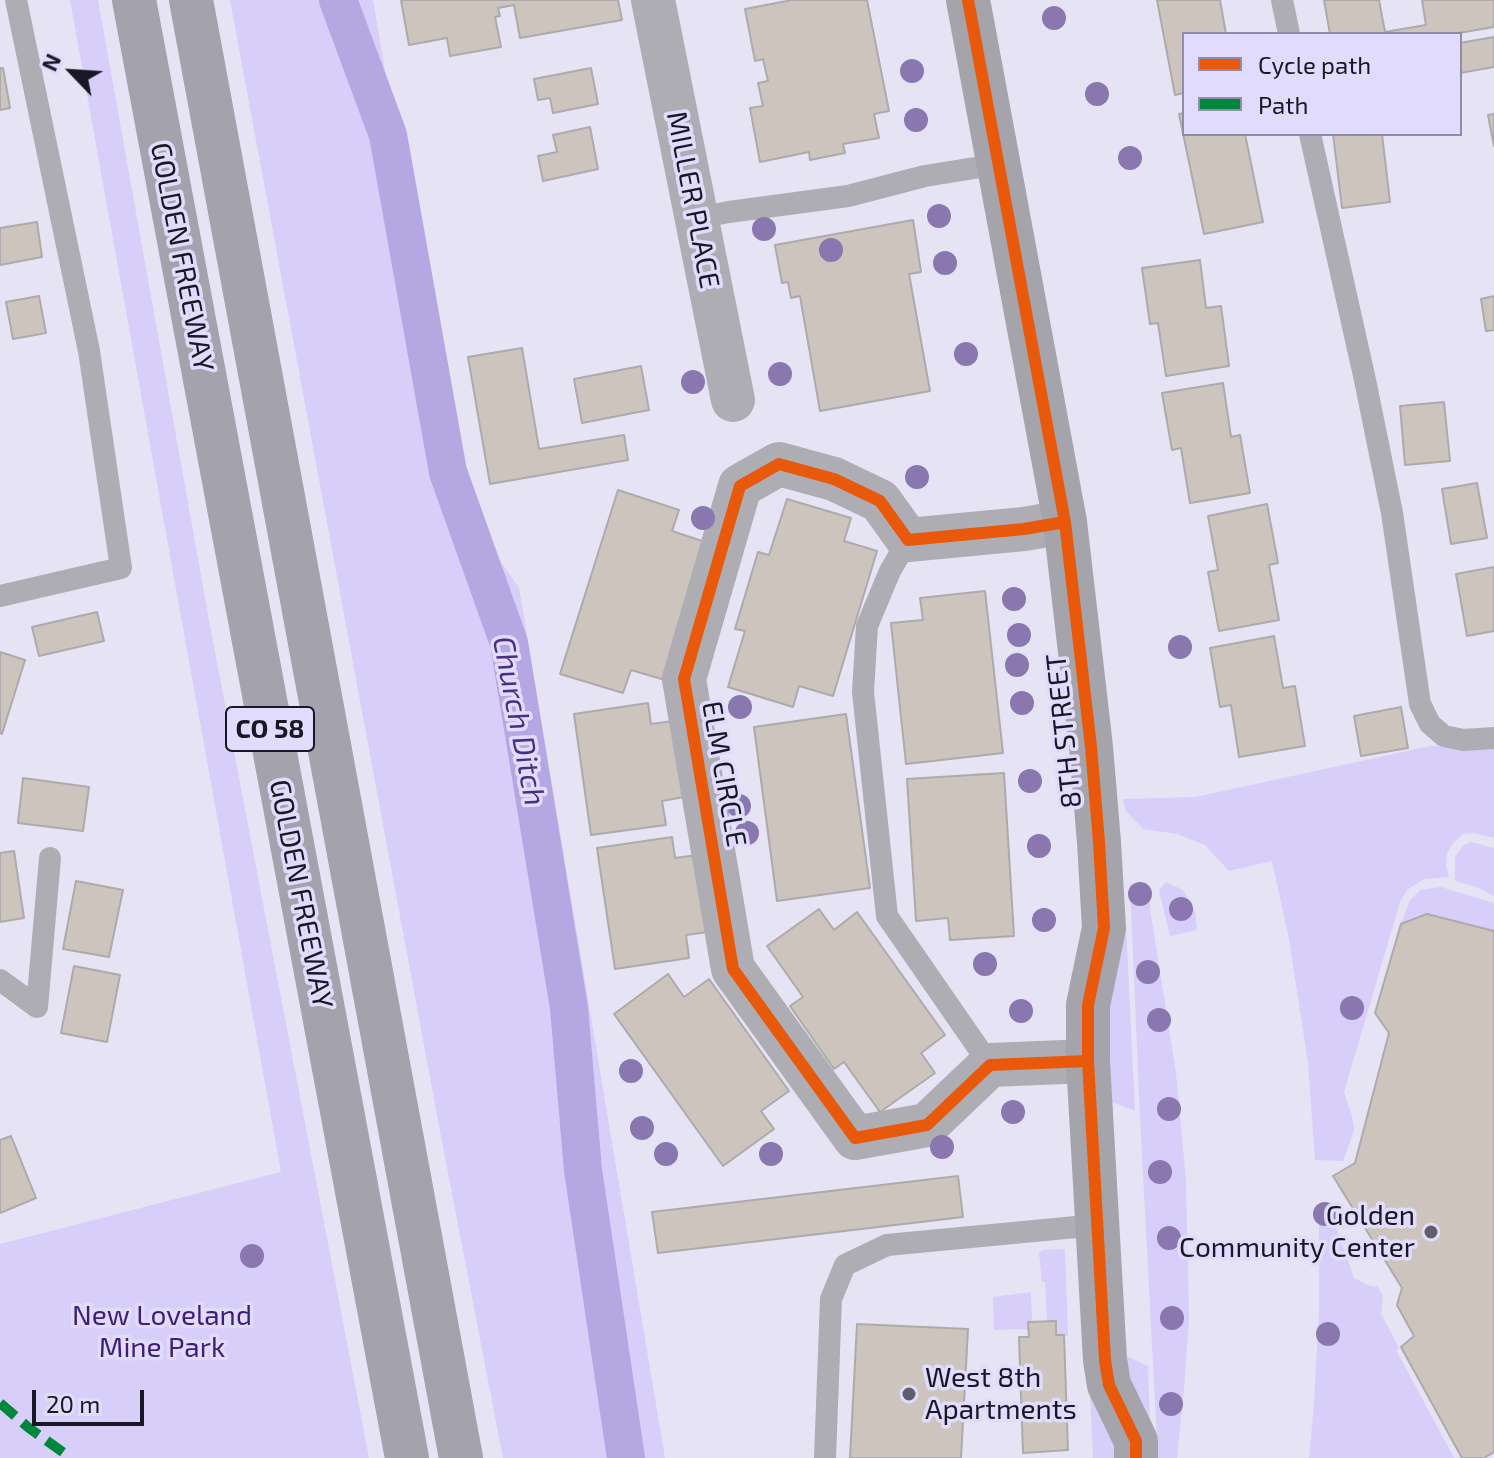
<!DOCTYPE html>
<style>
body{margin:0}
#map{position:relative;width:1494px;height:1458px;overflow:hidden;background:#e6e3f5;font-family:"Exo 2",sans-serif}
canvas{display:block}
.legend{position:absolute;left:1182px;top:32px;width:280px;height:104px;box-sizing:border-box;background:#e1dbfd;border:2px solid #918da6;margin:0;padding:10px 14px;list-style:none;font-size:24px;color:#191723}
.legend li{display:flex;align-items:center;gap:16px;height:40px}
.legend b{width:40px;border:2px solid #918da6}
.north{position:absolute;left:32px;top:32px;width:80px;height:80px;-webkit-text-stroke:6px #e1dbfd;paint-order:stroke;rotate:295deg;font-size:22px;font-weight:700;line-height:32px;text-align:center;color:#191723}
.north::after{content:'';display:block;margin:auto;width:28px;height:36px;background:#191723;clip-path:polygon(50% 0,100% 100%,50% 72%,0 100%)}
.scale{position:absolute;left:32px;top:1390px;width:112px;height:36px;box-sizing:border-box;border:4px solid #191723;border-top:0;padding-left:10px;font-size:24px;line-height:28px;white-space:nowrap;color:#191723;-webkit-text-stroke:6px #e1dbfd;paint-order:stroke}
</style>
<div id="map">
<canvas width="1494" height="1458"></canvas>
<ul class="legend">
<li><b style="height:10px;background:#e8590c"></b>Cycle path</li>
<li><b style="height:10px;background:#00873e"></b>Path</li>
</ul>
<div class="north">N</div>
<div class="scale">20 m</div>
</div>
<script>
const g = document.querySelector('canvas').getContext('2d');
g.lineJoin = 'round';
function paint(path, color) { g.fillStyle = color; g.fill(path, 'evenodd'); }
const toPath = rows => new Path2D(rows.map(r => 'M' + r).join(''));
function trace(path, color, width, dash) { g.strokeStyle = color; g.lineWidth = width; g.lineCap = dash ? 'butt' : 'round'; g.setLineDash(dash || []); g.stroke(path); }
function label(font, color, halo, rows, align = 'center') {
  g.font = font + ' "Exo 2",sans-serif'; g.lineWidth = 7; g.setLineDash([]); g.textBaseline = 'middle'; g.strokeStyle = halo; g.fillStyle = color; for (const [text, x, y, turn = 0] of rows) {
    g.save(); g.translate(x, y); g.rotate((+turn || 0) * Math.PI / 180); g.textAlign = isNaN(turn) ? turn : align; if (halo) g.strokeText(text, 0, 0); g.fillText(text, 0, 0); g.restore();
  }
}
paint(toPath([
 [70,0,98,0,210,626,369,1458,0,1458,0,1244,281,1172],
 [230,0,373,0,458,501,519,588,665,1458,503,1458,439,1126],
 [1430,746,1494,747,1494,838,1474,833,1463,834,1453,843,1447,854,1446,865,1449,877,1424,879,1408,889,1400,902,1344,1092,1352,1116,1354,1130,1343,1161,1315,1160,1308,1063,1289,939,1272,861,1229,871,1205,845,1177,834,1143,829,1125,810,1123,799,1196,797],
 [1471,842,1494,848,1494,896,1479,888,1455,881,1455,856,1464,845],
 [1147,882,1151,915,1176,1073,1186,1181,1189,1319,1184,1389,1177,1458,1158,1458,1140,1117,1130,885],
 [1166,882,1183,890,1189,900,1195,912,1197,930,1170,936,1159,890],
 [1441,887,1494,903,1494,931,1427,914,1401,924,1410,900,1421,890],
 [1126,926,1135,1111,1109,1101,1105,1008],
 [1328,1205,1354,1278,1367,1285,1378,1287,1383,1296,1381,1314,1399,1348,1396,1350,1454,1458,1309,1458,1314,1404,1319,1311,1319,1206],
 [1065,1249,1068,1336,1056,1335,1056,1322,1047,1322,1045,1282,1042,1282,1039,1253,1042,1250],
 [1031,1292,1032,1322,1028,1323,1028,1329,994,1330,993,1297],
 [1122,1354,1148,1366,1150,1424,1126,1378],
 [1090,1391,1119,1447,1119,1458,1093,1458]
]), '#d7cef9');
trace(toPath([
 [338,0,388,135,448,472,509,643,569,1008,583,1170,626,1458]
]), '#b4a7e2', 38);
const building = toPath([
 [401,0,618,0,622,20,520,38,514,5,498,8,500,16,495,17,501,47,450,56,447,38,409,45,401,0],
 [792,0,867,0,889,111,874,114,879,138,843,144,845,153,810,160,809,152,760,162,750,108,763,106,758,83,768,81,763,59,755,61,745,9,792,0],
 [1157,0,1220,0,1226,34,1184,34,1184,93,1175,95,1157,0],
 [1324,0,1379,0,1385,32,1426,25,1422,0,1494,0,1494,27,1453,34,1330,34,1324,0],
 [1494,37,1494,67,1460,73,1460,43,1494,37],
 [0,68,3,68,10,108,0,110,0,68],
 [591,68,598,104,553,113,550,98,538,100,534,79,591,68],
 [1184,113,1184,134,1245,134,1263,222,1204,234,1179,114,1184,113],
 [1494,114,1494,146,1488,115,1494,114],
 [590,127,598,169,543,181,538,156,557,152,553,135,590,127],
 [1333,134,1382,134,1390,202,1342,208,1333,134],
 [913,220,921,272,909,274,930,391,820,411,800,296,791,298,788,282,782,283,775,245,913,220],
 [37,222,42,257,0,265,0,228,37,222],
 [1200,260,1206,308,1221,306,1229,366,1166,376,1158,323,1150,324,1142,268,1200,260],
 [39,296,46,333,13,339,6,302,39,296],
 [1494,296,1494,330,1486,331,1481,299,1494,296],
 [522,348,539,449,624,435,628,460,490,484,468,357,522,348],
 [641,366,649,410,582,423,574,379,641,366],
 [1223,383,1231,437,1240,435,1250,493,1190,503,1181,448,1172,450,1162,393,1223,383],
 [1444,402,1450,461,1405,465,1400,406,1444,402],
 [1477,483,1487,538,1451,544,1442,489,1477,483],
 [618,490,679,510,672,531,708,543,665,680,631,670,623,693,560,674,618,490],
 [787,499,851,518,844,541,877,551,833,696,799,686,793,707,728,687,745,631,735,629,758,552,769,555,787,499],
 [1267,504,1278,563,1269,565,1279,620,1219,631,1208,572,1218,570,1208,516,1267,504],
 [1494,567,1494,631,1467,636,1456,574,1494,567],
 [985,591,1003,753,906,764,891,623,923,620,920,598,985,591],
 [97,612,104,641,39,656,32,627,97,612],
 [1274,636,1283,688,1295,686,1305,746,1239,757,1231,705,1220,707,1210,648,1274,636],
 [0,652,25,660,2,734,0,733,0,652],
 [648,703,651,724,673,721,684,797,662,801,666,825,591,835,574,714,648,703],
 [1401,707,1408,748,1361,756,1354,716,1401,707],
 [846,714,870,888,777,901,754,727,846,714],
 [1004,773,1014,936,950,940,948,918,916,921,907,779,1004,773],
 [23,778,89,787,83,831,18,823,23,778],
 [672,837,675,858,697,855,708,932,686,935,689,958,615,969,597,848,672,837],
 [14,851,24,918,0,922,0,853,14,851],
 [76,881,123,890,109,957,63,949,76,881],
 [819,909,834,930,857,912,945,1035,921,1053,935,1073,880,1112,844,1062,834,1069,790,1006,803,997,767,946,819,909],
 [1427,914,1494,931,1494,1452,1484,1458,1462,1458,1401,1347,1414,1336,1397,1305,1402,1288,1333,1176,1355,1163,1389,1033,1375,1013,1401,924,1427,914],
 [74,966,120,975,107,1042,61,1033,74,966],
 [668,974,684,997,709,979,789,1091,761,1111,774,1129,723,1166,614,1014,668,974],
 [11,1136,36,1198,0,1213,0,1140,11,1136],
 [958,1176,963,1217,658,1253,652,1212,958,1176],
 [1056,1321,1056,1335,1064,1335,1068,1450,1023,1453,1019,1337,1029,1337,1028,1322,1056,1321],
 [857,1324,968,1329,961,1458,850,1458,857,1324]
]);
paint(building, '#cdc5bd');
trace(building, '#aeaaac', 2);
trace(toPath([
 [1282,0,1289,34],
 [1310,134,1365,380,1392,513,1420,704,1430,724,1444,736,1463,740,1494,738],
 [697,218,729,212,848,196,925,176,999,164],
 [908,540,890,571,867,626,863,692,887,916,990,1065],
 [0,596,121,568,89,351,16,0],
 [0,980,37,1007,50,858],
 [825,1458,831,1299,845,1265,887,1245,1097,1225]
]), '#afadb4', 22);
trace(toPath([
 [653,0,733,400],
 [1065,522,1024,529,908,540,880,501,834,479,779,464,740,486,684,679,733,969,855,1138,927,1125,990,1065,1088,1061]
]), '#afadb4', 44);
trace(toPath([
 [968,0,1065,522,1091,747,1099,842,1104,928,1088,1005,1088,1061,1105,1360,1109,1385,1136,1441,1136,1458]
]), '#a5a4ab', 44);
trace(toPath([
 [134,0,407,1458],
 [191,0,461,1458]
]), '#a4a2ac', 44);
trace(toPath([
 [0,1403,29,1428,71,1458]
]), '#00873e', 10, [20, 10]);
trace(toPath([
 [968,0,1065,522,1091,747,1099,842,1104,928,1088,1005,1088,1061,1105,1360,1109,1385,1136,1441,1136,1458],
 [1065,522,1024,529,908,540,880,501,834,479,779,464,740,486,684,679,733,969,855,1138,927,1125,990,1065,1088,1061]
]), '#e8590c', 12);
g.fillStyle = '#8a77b0';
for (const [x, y] of [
 [1054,18],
 [912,71],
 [1097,94],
 [916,120],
 [1130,158],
 [939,216],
 [764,229],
 [831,250],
 [945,263],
 [966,354],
 [780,374],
 [693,382],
 [917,477],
 [703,518],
 [1014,599],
 [1019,635],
 [1180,647],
 [1017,665],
 [1022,703],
 [740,707],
 [1030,781],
 [739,806],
 [747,833],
 [1039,846],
 [1140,894],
 [1181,909],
 [1044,920],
 [985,964],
 [1148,972],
 [1352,1008],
 [1021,1011],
 [1159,1020],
 [631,1071],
 [1169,1109],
 [1013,1112],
 [642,1128],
 [942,1147],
 [666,1154],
 [771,1154],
 [1160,1172],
 [1325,1214],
 [1169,1238],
 [252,1256],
 [1172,1318],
 [1328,1334],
 [1171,1404]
]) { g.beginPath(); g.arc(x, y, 12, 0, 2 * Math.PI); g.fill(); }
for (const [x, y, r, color] of [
 [1431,1232,8,"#615e6c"],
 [909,1394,8,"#615e6c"]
]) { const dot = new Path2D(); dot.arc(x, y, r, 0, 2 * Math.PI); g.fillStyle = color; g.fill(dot); trace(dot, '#e1dbfd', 3); }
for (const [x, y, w] of [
 [270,729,88]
]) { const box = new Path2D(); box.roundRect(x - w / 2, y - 22, w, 44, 6); g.fillStyle = '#e1dbfd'; g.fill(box); trace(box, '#191723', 2); }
label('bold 26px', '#191723', null, [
 ["CO 58",270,729]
]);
label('28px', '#191723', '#e1dbfd', [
 ["MILLER PLACE",693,200,79],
 ["GOLDEN FREEWAY",182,257,79],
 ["8TH STREET",1064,731,-96],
 ["ELM CIRCLE",724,774,80],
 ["GOLDEN FREEWAY",301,894,79]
]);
label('28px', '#191723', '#e1dbfd', [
 ["Golden",1415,1216],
 ["Community Center",1415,1248],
 ["West 8th",925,1378,"left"],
 ["Apartments",925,1410,"left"]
], 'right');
label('28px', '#3f1e78', '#e1dbfd', [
 ["New Loveland",162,1316],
 ["Mine Park",162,1348]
]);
label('italic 30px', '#4b2d87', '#e1dbfd', [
 ["Church Ditch",519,721,79]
]);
</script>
